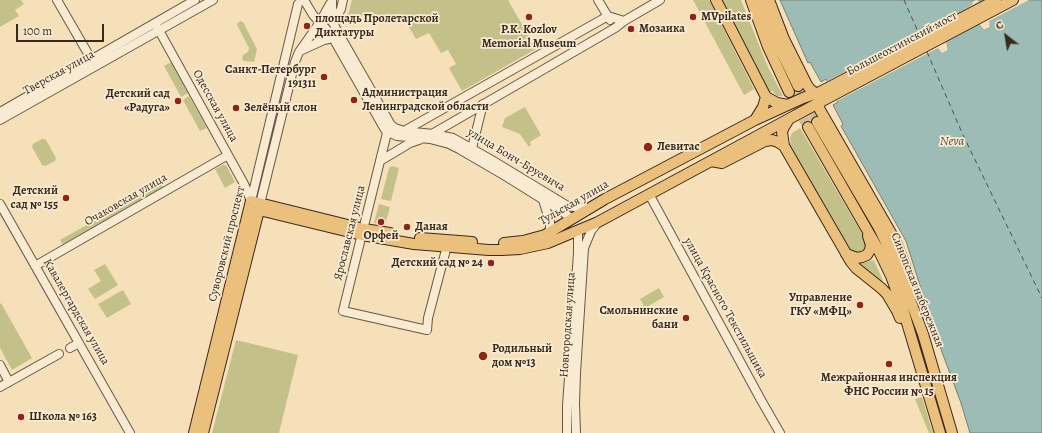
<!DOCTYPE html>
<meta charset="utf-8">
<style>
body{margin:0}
#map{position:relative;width:1042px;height:433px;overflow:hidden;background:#f6e0ba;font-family:Alegreya,serif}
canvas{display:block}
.north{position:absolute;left:986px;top:16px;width:40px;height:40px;-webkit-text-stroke:3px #f9ebd2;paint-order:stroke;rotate:329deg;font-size:11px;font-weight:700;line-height:16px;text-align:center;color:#39291d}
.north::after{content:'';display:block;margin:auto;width:14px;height:18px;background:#39291d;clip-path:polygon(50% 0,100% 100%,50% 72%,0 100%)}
.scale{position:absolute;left:16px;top:24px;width:88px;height:18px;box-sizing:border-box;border:2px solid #39291d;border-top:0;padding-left:5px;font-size:12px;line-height:14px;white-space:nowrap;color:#39291d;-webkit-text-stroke:3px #f9ebd2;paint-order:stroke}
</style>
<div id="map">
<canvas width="1042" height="433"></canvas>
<div class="north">С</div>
<div class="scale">100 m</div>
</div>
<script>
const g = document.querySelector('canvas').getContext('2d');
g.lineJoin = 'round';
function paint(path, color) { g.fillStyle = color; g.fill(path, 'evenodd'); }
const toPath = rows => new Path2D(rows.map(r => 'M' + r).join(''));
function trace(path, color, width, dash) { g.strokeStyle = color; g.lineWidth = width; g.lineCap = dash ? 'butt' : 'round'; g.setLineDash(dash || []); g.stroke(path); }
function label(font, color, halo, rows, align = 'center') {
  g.font = font + ' Alegreya,serif'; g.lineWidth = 3.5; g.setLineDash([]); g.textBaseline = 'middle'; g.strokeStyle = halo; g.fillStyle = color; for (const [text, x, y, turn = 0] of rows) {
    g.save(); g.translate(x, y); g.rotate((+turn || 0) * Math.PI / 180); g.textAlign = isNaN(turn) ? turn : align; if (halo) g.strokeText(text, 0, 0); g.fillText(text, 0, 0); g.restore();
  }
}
paint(toPath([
 [0,0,21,0,24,4,15,10,19,16,0,27],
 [352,0,508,0,536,49,462,91,449,68,456,64,448,50,441,53,429,33,416,39,402,15,396,15,379,23,366,13,350,22,346,22],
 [693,0,709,0,754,89,744,95],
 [720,0,741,0,761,50,768,67,783,96,777,96,772,91,768,94],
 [240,21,243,22,257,49,254,62,244,61,242,59,243,55,248,52,249,48,237,25,238,23],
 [171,62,188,93,181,97,164,66],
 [189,96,207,128,200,131,183,100],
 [525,107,541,135,530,142,531,145,529,147,520,134,502,127,505,118],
 [800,128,865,239,866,246,863,251,856,254,849,251,787,145,791,143,790,138,792,133],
 [42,139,44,139,46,140,56,158,55,161,45,166,42,165,32,147,33,144],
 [223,165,226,165,235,182,225,188,215,169],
 [392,166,399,168,391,201,381,199,389,168],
 [161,183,164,189,64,246,60,240],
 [379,204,390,207,385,226,374,223],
 [874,260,883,281,882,282,861,265,863,263],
 [105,264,118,285,95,299,88,289,101,281,94,270],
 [659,288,664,297,645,308,640,299],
 [123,290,131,304,107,318,98,304],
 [1,303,32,358,12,370,0,348,0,304],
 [236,340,298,355,279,433,212,433],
 [922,397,933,433,929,433,915,399]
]), '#c4c08a');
const water = toPath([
 [780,0,1042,0,1042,433,970,433,961,403,936,336,906,241,841,126,843,124,833,105,838,102,826,79,821,82,811,64,810,62,808,63,780,0],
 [973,1,980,2,990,27,984,30,979,24,973,1],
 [933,22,946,42,948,50,942,52,930,28,930,24,933,22]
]);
paint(water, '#9dbcb5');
trace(water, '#758178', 1);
paint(toPath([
 [977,0,980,2,983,0,1029,0,989,21,990,27,984,30,979,24,946,41,948,50,942,53,938,48,831,104,835,101,825,82,930,28,930,24,933,22,936,25,972,5,973,1]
]), '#f6e0ba');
trace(toPath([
 [904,0,919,34],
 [927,52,963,135,1042,298]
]), '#524e43', 1, [5, 4]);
trace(toPath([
 [798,86,817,122],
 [789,92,808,127]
]), '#d0bb9b', 10, [10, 5]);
const minor = toPath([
 [57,0,94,64],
 [304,0,313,15,328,31,333,38,384,128,388,132,397,136,430,139,449,144,459,149,507,177,563,212,572,219],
 [332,0,332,17,335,27,391,125,395,128,404,131,433,134,453,138,490,159,566,205,577,208,591,208],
 [598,0,610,20],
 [333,23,341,9,343,0],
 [156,25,244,184,251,201],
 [302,50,324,40,333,38],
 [0,112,195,0],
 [0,120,213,0],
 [384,128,387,133,380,161,410,143,419,140],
 [404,131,608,16,624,21],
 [432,134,615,28,624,21,660,0],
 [472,148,483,104],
 [380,161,343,311,427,330,428,318,448,242],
 [649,194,761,400,780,433],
 [543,200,550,222,550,229,548,233],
 [251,201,298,4],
 [0,204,130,433],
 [259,208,295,62,299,52,320,22,330,4],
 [35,266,228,155],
 [70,348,79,343],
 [0,365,9,382],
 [0,387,59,354],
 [567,433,567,405,578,253,578,230],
 [576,433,575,404,576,373,584,248,591,231,598,222]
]);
const major = toPath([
 [716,0,766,97,777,103,788,105],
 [751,0,768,47,789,92],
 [761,0,777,43,798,86],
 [769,0,784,39,807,85,810,89,816,94],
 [820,102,819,107,820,110,895,240,908,273,914,294],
 [789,119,784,127,782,132,784,146,851,262,856,268,881,288,887,294,897,311,900,318],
 [755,120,763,107,766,97],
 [817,122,879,228,892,255,903,281,923,334,952,433],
 [808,127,878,249,891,276,902,306,940,433],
 [711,161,722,163,765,141,772,140,778,142,784,146],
 [420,238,472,242],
 [504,243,523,241,545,235,605,199,755,120,803,98,820,92,996,0],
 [846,254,857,258,862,257,867,255,870,250,871,245,868,236],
 [194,433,251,201,364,229,390,233],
 [203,433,259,210,362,235,414,244,489,250,502,250,520,249,548,243,598,222,824,100,1013,0]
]);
trace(minor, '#685744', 10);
trace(major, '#39291d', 12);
trace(minor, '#f9ebd2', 8);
trace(major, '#ebc07d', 10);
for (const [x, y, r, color] of [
 [529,17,4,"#8f2418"],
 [693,17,4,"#8f2418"],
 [307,26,4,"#8f2418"],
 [631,29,4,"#8f2418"],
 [324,77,4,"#8f2418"],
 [354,100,4,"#8f2418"],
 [178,101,4,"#8f2418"],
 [236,108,4,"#8f2418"],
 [648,147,5,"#8f2418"],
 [66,198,4,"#8f2418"],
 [381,222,4,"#8f2418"],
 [407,227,4,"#8f2418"],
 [491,263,4,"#8f2418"],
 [860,305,4,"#8f2418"],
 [686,318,4,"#8f2418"],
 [483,356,5,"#8f2418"],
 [889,364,4,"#8f2418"],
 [21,417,4,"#8f2418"]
]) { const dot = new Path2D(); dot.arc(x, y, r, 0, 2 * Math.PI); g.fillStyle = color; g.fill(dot); trace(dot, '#f9ebd2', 1.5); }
label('bold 12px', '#39291d', '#f9ebd2', [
 ["MVpilates",701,17],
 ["площадь Пролетарской",315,19],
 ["Диктатуры",315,33],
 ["Мозаика",639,29],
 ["P.K. Kozlov",529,30,"center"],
 ["Memorial Museum",529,44,"center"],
 ["Санкт-Петербург",316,70,"right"],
 ["191311",316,84,"right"],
 ["Администрация",362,93],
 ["Ленинградской области",362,107],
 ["Детский сад",170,94,"right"],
 ["«Радуга»",170,108,"right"],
 ["Зелёный слон",244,108],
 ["Левитас",657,147],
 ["Детский",58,191,"right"],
 ["сад № 155",58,205,"right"],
 ["Даная",415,227],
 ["Орфей",381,236,"center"],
 ["Детский сад № 24",483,263,"right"],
 ["Управление",852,298,"right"],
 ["ГКУ «МФЦ»",852,312,"right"],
 ["Смольнинские",678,311,"right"],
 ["бани",678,325,"right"],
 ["Родильный",492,349],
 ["дом №13",492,363],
 ["Межрайонная инспекция",889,378,"center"],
 ["ФНС России № 15",889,392,"center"],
 ["Школа № 163",29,417]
], 'left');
label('12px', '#39291d', '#f9ebd2', [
 ["Большеохтинский мост",902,44,-28],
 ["Тверская улица",59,73,-29],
 ["Одесская улица",215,106,61],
 ["улица Бонч-Бруевича",516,160,31],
 ["Очаковская улица",126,200,-30],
 ["Тульская улица",574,203,-30],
 ["Ярославская улица",350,233,-76],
 ["Суворовский проспект",227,244,-76],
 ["Синопская набережная",917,290,68],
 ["улица Красного Текстильщика",725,308,61],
 ["Кавалергардская улица",76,312,60],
 ["Новгородская улица",568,325,-86]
]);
label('italic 13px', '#524e43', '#f9ebd2', [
 ["Neva",952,142]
]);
</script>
